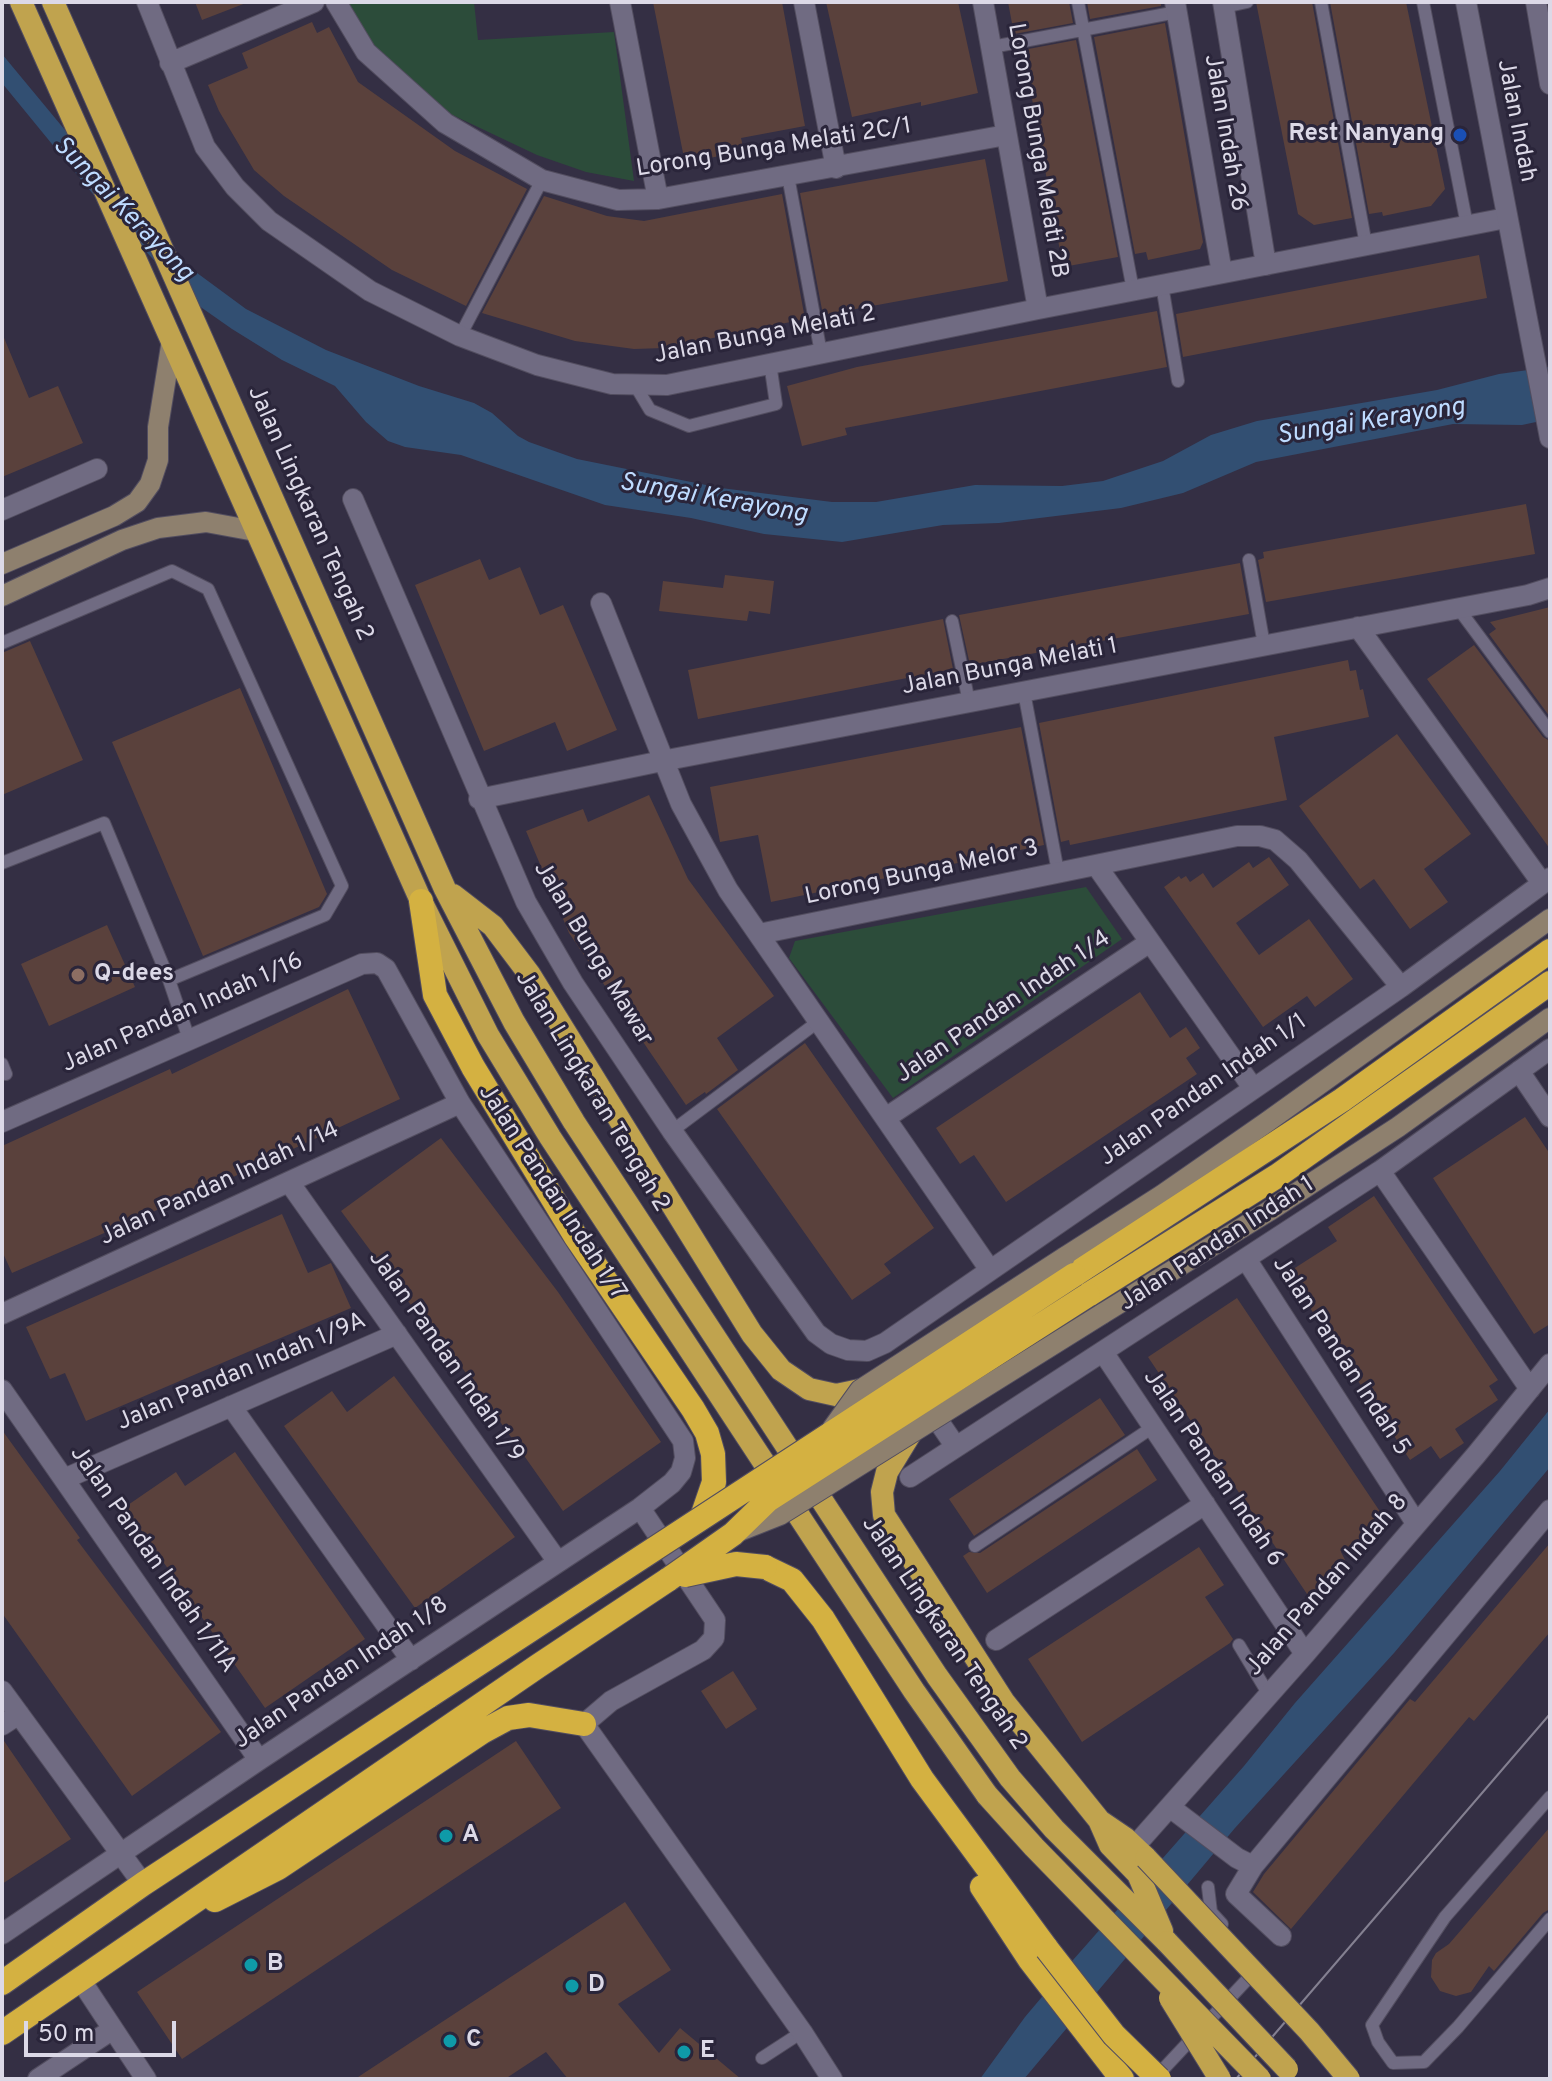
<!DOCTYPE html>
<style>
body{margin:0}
#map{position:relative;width:1552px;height:2081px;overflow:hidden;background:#342f44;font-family:Overpass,sans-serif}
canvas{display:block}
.frame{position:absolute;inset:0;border:4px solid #dcd9e7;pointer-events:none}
.scale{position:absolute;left:24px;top:2021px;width:152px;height:36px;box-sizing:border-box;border:4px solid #dcd9e7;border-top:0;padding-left:10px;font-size:24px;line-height:28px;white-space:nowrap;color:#dcd9e7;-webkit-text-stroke:6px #2a253a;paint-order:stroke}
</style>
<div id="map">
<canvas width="1552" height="2081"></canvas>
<div class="frame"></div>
<div class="scale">50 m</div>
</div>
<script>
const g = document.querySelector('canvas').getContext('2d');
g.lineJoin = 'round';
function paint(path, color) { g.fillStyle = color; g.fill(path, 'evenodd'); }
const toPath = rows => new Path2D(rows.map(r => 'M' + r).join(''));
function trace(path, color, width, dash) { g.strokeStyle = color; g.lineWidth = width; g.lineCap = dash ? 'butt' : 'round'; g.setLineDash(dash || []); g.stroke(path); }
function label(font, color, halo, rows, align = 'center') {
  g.font = font + ' Overpass,sans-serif'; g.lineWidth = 6; g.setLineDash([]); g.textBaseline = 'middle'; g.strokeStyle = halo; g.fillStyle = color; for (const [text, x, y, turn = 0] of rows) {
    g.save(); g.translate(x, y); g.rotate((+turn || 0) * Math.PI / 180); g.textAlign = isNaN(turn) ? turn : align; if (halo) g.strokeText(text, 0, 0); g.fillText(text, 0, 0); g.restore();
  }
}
paint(toPath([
 [343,2,474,2,478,40,614,32,634,181,586,172,537,155,442,110,372,52],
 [1086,887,1122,939,893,1098,789,958,795,941]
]), '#2c4c3a');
paint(toPath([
 [2,54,147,229,174,256,246,309,326,350,419,386,474,403,492,413,518,436,529,442,577,459,721,488,832,502,876,502,975,485,1062,486,1103,481,1163,461,1211,435,1257,421,1437,390,1499,374,1550,367,1550,419,1522,425,1453,424,1256,462,1183,493,1121,508,999,523,943,525,842,542,764,534,691,518,605,505,461,455,405,447,388,441,366,422,335,386,282,360,232,329,192,301,97,199,2,83],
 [1550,1409,1550,1467,1394,1653,1235,1828,1024,2079,980,2079,1025,2017,1073,1960,1244,1766,1295,1703,1500,1471]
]), '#324f72');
paint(toPath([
 [195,2,246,2,246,3,202,20],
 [653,2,782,2,805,126,741,138,744,151,685,163],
 [826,2,958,2,978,93,921,106,921,102,852,117],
 [1008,2,1069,2,1073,23,1014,34],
 [1087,2,1161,2,1161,6,1090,19],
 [1256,2,1312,2,1352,218,1314,225,1298,214],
 [1330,2,1406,2,1445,189,1431,206,1383,216,1382,212,1369,214],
 [312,22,317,33,329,27,358,82,455,151,527,189,466,306,392,270,284,196,254,170,219,111,208,85,248,68,242,53],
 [1165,23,1203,242,1200,249,1148,260,1146,252,1135,254,1094,37],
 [1076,40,1118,257,1063,267,1023,50],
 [985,159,1008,281,823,315,800,193],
 [782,194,805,319,664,348,634,349,575,341,482,313,544,196,607,216,644,221],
 [1479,255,1487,298,1183,357,1176,314],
 [1157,311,1167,367,845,428,847,435,802,446,787,386,857,367],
 [2,333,29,398,58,386,83,443,2,477],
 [1526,504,1535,554,1266,602,1258,560,1264,558,1263,552],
 [480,559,489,580,520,567,540,615,563,605,617,730,567,751,555,722,484,751,415,585],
 [1240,563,1249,614,970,665,959,615],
 [725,575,774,581,770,614,749,611,747,621,659,611,663,581,723,588],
 [1550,607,1550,717,1489,634,1496,629,1490,622],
 [943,619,953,669,698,719,688,670],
 [30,641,83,760,2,795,2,653],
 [1474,645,1543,737,1550,741,1550,849,1427,679],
 [1348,660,1350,671,1356,670,1360,690,1363,689,1369,717,1274,737,1287,800,1070,845,1069,840,1061,842,1039,723],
 [240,688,327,894,319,907,203,956,112,742],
 [1021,727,1044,845,771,902,758,835,720,842,710,787],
 [1397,734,1471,834,1424,869,1448,902,1410,929,1374,879,1360,889,1299,806],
 [649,795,688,879,774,996,717,1038,738,1070,706,1094,705,1092,686,1105,569,933,526,831,583,809,588,822],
 [1269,857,1289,885,1236,923,1259,955,1309,919,1353,979,1315,1007,1307,996,1263,1027,1164,887,1179,876,1181,879,1186,876,1190,882,1203,873,1213,888,1249,862,1253,868],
 [107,925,135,987,49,1026,21,964],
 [348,989,400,1099,231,1178,12,1273,2,1251,2,1146,170,1069,172,1074],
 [1140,992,1170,1038,1186,1027,1200,1048,1186,1058,1197,1074,1006,1202,974,1155,960,1164,936,1128],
 [805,1043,934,1228,884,1264,891,1273,852,1300,717,1109],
 [1525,1117,1550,1154,1550,1324,1534,1334,1433,1178],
 [441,1138,558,1292,661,1442,563,1511,451,1352,448,1355,341,1211],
 [1374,1196,1498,1380,1489,1386,1498,1400,1455,1429,1464,1443,1440,1459,1431,1446,1410,1460,1287,1273,1337,1241,1328,1227],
 [282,1214,308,1273,331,1263,351,1308,86,1421,65,1373,50,1379,26,1327],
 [1237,1298,1387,1522,1341,1552,1350,1570,1309,1597,1148,1357],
 [394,1376,515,1537,415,1608,284,1426,332,1391,347,1412],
 [1100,1398,1125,1435,974,1536,949,1499],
 [2,1430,80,1538,77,1540,221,1732,132,1796,2,1613],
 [1137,1449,1157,1480,987,1593,963,1556,969,1552,980,1553],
 [235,1452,365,1639,265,1708,125,1507,176,1472,185,1486],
 [1550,1543,1550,1632,1474,1721,1469,1717,1291,1929,1253,1892,1264,1874,1410,1699,1415,1702],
 [1199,1547,1224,1585,1205,1597,1233,1639,1230,1643,1082,1742,1028,1659],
 [733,1671,757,1709,726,1729,701,1691],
 [2,1738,71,1839,2,1884],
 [516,1741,561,1808,182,2059,137,1992],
 [1550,1827,1550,1909,1543,1913,1494,1971,1489,1966,1471,1992,1456,1996,1440,1991,1431,1977,1432,1960,1436,1953,1449,1944],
 [625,1902,671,1970,618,2004,659,2053,680,2028,741,2079,568,2079,546,2052,505,2079,355,2079]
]), '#5a413c');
const service = toPath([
 [1078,2,1133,290],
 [1321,2,1366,245],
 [1423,2,1467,225],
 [1224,7,1247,2],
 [992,47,1177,12],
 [788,176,821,353],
 [1162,285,1178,381],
 [460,336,542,180],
 [635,385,650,410,689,426,776,404,770,363],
 [1249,560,1264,645],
 [1458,608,1550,732],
 [952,621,969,702],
 [2,643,172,571,208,589,342,886,325,915,169,980],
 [1024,692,1058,872],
 [2,863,104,823,169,980,189,1039],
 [2,1064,6,1074],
 [672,1131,819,1021],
 [975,1546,1153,1427],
 [1239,1645,1269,1695],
 [1550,1797,1445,1917,1372,2025,1378,2042,1393,2063,1424,2062,1458,2027,1550,1919],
 [1208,1887,1211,1912,1222,1924],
 [762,2058,802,2032],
 [1154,2079,1256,1970]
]);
const minor = toPath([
 [147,2,205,147,235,187,269,221,370,291,460,336,537,365,612,384,667,385,1038,309,1506,218],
 [336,2,366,52,445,123,542,180,618,200,658,199,1006,135],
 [620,2,658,199],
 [804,2,836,168],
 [983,2,1038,309],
 [1175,2,1222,273],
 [1223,2,1266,265],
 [1536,2,1550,84],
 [170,63,314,2],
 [353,499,526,902,573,983,672,1131,816,1333,831,1344,848,1350,867,1351,885,1343,1401,987,1550,878],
 [2,510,97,469],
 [601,603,681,804,728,890,990,1270],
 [1358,627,1542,883],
 [479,799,662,761,1528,595,1550,588],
 [1096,865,1253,1088],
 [759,934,1237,836,1260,836,1275,840,1298,860,1401,987],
 [1519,1071,1550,1117],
 [887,1117,1150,942],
 [2,1122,362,964,377,963,386,969,460,1103,683,1441,685,1458,681,1472,672,1483,640,1508,259,1760,2,1934],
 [1380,1171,1530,1389],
 [289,1182,558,1562],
 [1246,1259,1416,1523],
 [2,1314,460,1103],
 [1103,1352,1305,1654],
 [2,1390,259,1760],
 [231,1406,411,1660],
 [928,1406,956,1447],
 [910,1477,1380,1171,1550,1049],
 [64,1479,397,1334],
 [640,1508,715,1620,714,1638,703,1650,611,1701,584,1724,802,2032,832,2079],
 [996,1640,1205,1504],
 [2,1691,143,1884],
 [2,1725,19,1714],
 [1171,1808,1237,1858,1253,1866],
 [1142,1838,1305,1654,1476,1455,1550,1364],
 [1281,1936,1236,1894,1253,1866,1550,1510],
 [80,1979,146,2079],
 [38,2079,113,2029]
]);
const tertiary = toPath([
 [1466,2,1550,438]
]);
const secondary = toPath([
 [2,564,114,516,137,502,150,484,158,460,158,427,172,340],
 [2,596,122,540,158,528,206,522,255,531],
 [1065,1257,1162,1195,1267,1122,1550,919],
 [1102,1314,1269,1211,1398,1127,1550,1018]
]);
const trunk = toPath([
 [21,2,421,901,488,1035,550,1137,914,1691,987,1795],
 [53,2,445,889,514,1022,574,1122,937,1676,1010,1778,1054,1829,1167,1942],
 [453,895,493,926,530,975,752,1334,781,1370,809,1389,836,1395,860,1390],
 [912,1431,887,1472,882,1492,884,1515,1004,1702,1099,1820,1110,1845,1138,1874,1162,1931],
 [1100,1821,1125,1838,1146,1858]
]);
const motorway = toPath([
 [421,901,435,995,473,1067,576,1237,693,1409,707,1433,713,1454,714,1482,702,1517],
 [1074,1275,1342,1100,1550,951],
 [1088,1295,1277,1176,1550,983],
 [765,1567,792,1580,823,1619,922,1779,1047,1949],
 [982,1887,1030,1960,1122,2079],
 [215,1900,278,1868,482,1732,508,1718,529,1715,584,1724],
 [2,1983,143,1884,429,1696],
 [2,2033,538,1666,669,1579]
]);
trace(service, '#524d5f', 14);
trace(minor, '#524d5f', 22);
trace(tertiary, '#524d5f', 22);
trace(secondary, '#524d5f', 22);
trace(trunk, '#524d5f', 24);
trace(motorway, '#524d5f', 26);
trace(service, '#706b82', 12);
trace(minor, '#706b82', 20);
trace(tertiary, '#706b82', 20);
trace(secondary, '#8e806e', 20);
trace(trunk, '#c0a34e', 22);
trace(motorway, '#d4b141', 24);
trace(toPath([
 [1236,2079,1550,1714]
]), '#848091', 2);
const secondaryBridge = toPath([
 [832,1429,860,1390,1065,1257],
 [737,1532,780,1515,1102,1314]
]);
const trunkBridge = toPath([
 [987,1795,1034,1847,1260,2079],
 [1146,1858,1309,2031,1349,2079],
 [1167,1942,1287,2069],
 [1170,1998,1220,2079]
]);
const motorwayBridge = toPath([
 [685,1575,736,1564,765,1567],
 [669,1579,733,1534,768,1500,1088,1295],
 [429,1696,1074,1275],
 [1047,1949,1114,2035,1159,2079]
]);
trace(secondaryBridge, '#524d5f', 22, []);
trace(trunkBridge, '#524d5f', 24, []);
trace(motorwayBridge, '#524d5f', 26, []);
trace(secondaryBridge, '#8e806e', 20);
trace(trunkBridge, '#c0a34e', 22);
trace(motorwayBridge, '#d4b141', 24);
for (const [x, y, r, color] of [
 [1460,135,8,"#1a4fb4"],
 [78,975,8,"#8d6e63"],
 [446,1836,8,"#0f9aa8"],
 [251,1965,8,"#0f9aa8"],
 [572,1986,8,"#0f9aa8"],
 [450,2041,8,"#0f9aa8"],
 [684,2052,8,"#0f9aa8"]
]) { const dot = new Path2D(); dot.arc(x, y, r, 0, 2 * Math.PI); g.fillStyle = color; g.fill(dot); trace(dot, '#2a253a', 3); }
label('24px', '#dcd9e7', '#2a253a', [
 ["Jalan Indah",1515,121,79],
 ["Jalan Indah 26",1224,133,80],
 ["Lorong Bunga Melati 2C/1",774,149,-9],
 ["Lorong Bunga Melati 2B",1036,151,80],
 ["Jalan Bunga Melati 2",765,336,-11],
 ["Jalan Lingkaran Tengah 2",309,514,66],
 ["Jalan Bunga Melati 1",1010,668,-11],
 ["Lorong Bunga Melor 3",922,874,-12],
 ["Jalan Bunga Mawar",592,954,59],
 ["Jalan Pandan Indah 1/4",1004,1008,-34],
 ["Jalan Pandan Indah 1/16",183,1014,-24],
 ["Jalan Pandan Indah 1/1",1204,1091,-35],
 ["Jalan Lingkaran Tengah 2",591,1092,59],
 ["Jalan Pandan Indah 1/14",220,1185,-25],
 ["Jalan Pandan Indah 1/7",551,1193,57],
 ["Jalan Pandan Indah 1",1218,1245,-33],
 ["Jalan Pandan Indah 1/9",445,1357,55],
 ["Jalan Pandan Indah 5",1340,1357,57],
 ["Jalan Pandan Indah 1/9A",242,1373,-23],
 ["Jalan Pandan Indah 6",1212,1469,56],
 ["Jalan Pandan Indah 1/11A",152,1560,55],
 ["Jalan Pandan Indah 8",1328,1586,-49],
 ["Jalan Lingkaran Tengah 2",943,1634,56],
 ["Jalan Pandan Indah 1/8",342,1674,-34]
]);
label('bold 24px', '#dcd9e7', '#2a253a', [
 ["Rest Nanyang",1444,135,"right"],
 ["Q-dees",94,975],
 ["A",462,1836],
 ["B",267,1965],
 ["D",588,1986],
 ["C",466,2041],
 ["E",700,2052]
], 'left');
label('italic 26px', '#bedbff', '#2a253a', [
 ["Sungai Kerayong",122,210,46],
 ["Sungai Kerayong",1371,423,-9],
 ["Sungai Kerayong",713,500,10]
]);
</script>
